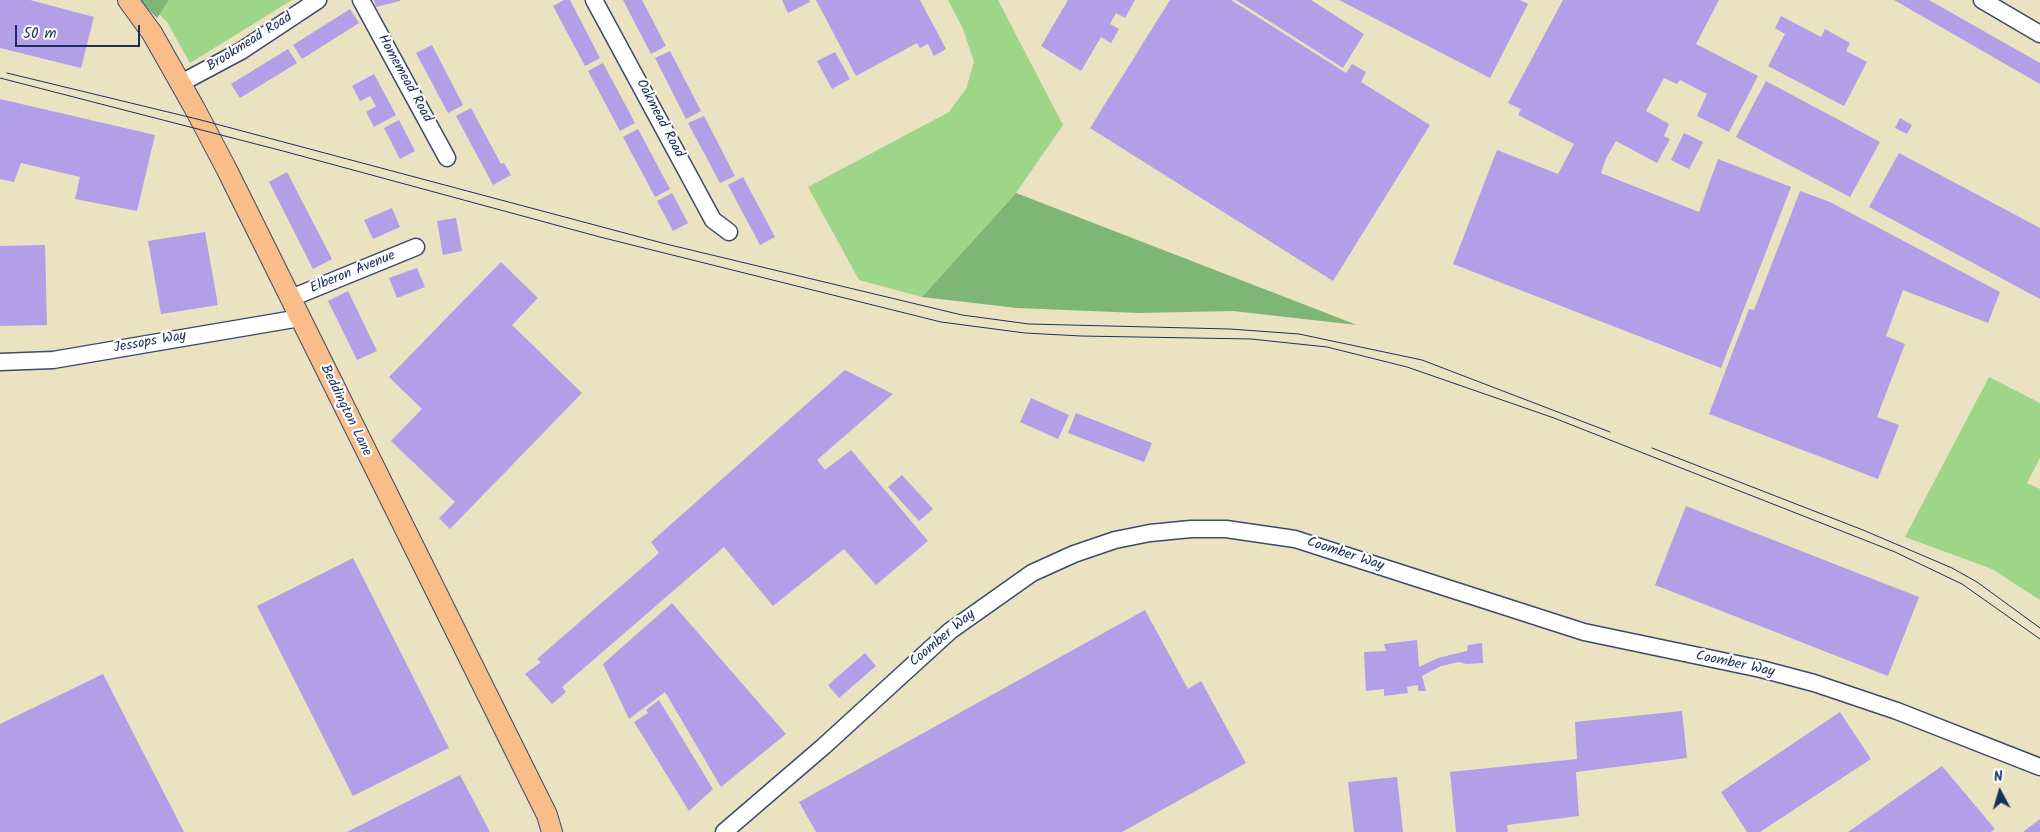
<!DOCTYPE html>
<style>
body{margin:0}
#map{position:relative;width:2040px;height:832px;overflow:hidden;background:#eae2c0;font-family:Kalam,sans-serif}
canvas{display:block}
.north{position:absolute;left:1975px;top:767px;width:50px;height:50px;-webkit-text-stroke:4px #fff;paint-order:stroke;rotate:354deg;font-size:14px;font-weight:700;line-height:20px;text-align:center;color:#1b2f5e}
.north::after{content:'';display:block;margin:auto;width:18px;height:22px;background:#1b2f5e;clip-path:polygon(50% 0,100% 100%,50% 72%,0 100%)}
.scale{position:absolute;left:15px;top:25px;width:125px;height:22px;box-sizing:border-box;border:2px solid #1b2f5e;border-top:0;padding-left:6px;font-size:15px;line-height:18px;white-space:nowrap;color:#1b2f5e;-webkit-text-stroke:4px #fff;paint-order:stroke}
</style>
<div id="map">
<canvas width="2040" height="832"></canvas>
<div class="north">N</div>
<div class="scale">50 m</div>
</div>
<script>
const g = document.querySelector('canvas').getContext('2d');
g.lineJoin = 'round';
function paint(path, color) { g.fillStyle = color; g.fill(path, 'evenodd'); }
const toPath = rows => new Path2D(rows.map(r => 'M' + r).join(''));
function trace(path, color, width, dash) { g.strokeStyle = color; g.lineWidth = width; g.lineCap = dash ? 'butt' : 'round'; g.setLineDash(dash || []); g.stroke(path); }
function label(font, color, halo, rows, align = 'center') {
  g.font = font + ' Kalam,sans-serif'; g.lineWidth = 4.5; g.setLineDash([]); g.textBaseline = 'middle'; g.strokeStyle = halo; g.fillStyle = color; for (const [text, x, y, turn = 0] of rows) {
    g.save(); g.translate(x, y); g.rotate((+turn || 0) * Math.PI / 180); g.textAlign = isNaN(turn) ? turn : align; if (halo) g.strokeText(text, 0, 0); g.fillText(text, 0, 0); g.restore();
  }
}
paint(toPath([
 [144,0,292,0,190,63,167,22],
 [948,0,998,0,1063,125,1016,193,922,297,859,280,808,187,949,112,966,89,974,62,963,29],
 [1989,377,2040,403,2040,458,2027,483,2040,489,2040,600,1992,569,1905,537]
]), '#9ed689');
paint(toPath([
 [139,0,169,0,157,18],
 [1016,193,1357,325,1233,311,1139,313,1017,308,922,297]
]), '#7eb775');
paint(toPath([
 [0,0,30,0,94,17,81,68,0,48],
 [374,0,400,0,400,1,376,7],
 [564,0,570,0,600,58,585,66,553,6],
 [623,0,642,0,666,46,651,54],
 [782,0,809,0,810,2,788,13],
 [816,0,920,0,946,49,934,56,928,44,920,48,917,43,856,76],
 [1068,0,1135,0,1125,18,1116,13,1110,24,1119,29,1111,43,1101,37,1081,71,1041,46],
 [1170,0,1231,0,1346,73,1352,64,1366,72,1361,82,1430,125,1333,281,1090,128],
 [1236,0,1311,0,1364,34,1343,68],
 [1339,0,1520,0,1528,4,1490,78],
 [1563,0,1719,0,1696,44,1758,76,1729,132,1697,116,1707,94,1680,80,1677,84,1664,78,1646,111,1669,124,1664,136,1670,139,1657,163,1616,141,1606,158,1601,173,1699,212,1718,159,1791,187,1721,368,1453,264,1497,150,1558,174,1574,144,1518,115,1521,109,1508,103],
 [1894,0,1929,0,2040,63,2040,84],
 [350,9,359,23,302,59,293,45],
 [1781,16,1821,37,1825,29,1850,43,1846,51,1867,62,1844,106,1768,66,1785,34,1775,28],
 [432,45,463,105,448,113,416,53],
 [288,49,297,63,240,98,231,84],
 [670,51,701,111,686,119,655,58],
 [835,52,850,79,832,89,817,61],
 [603,63,635,123,620,131,588,71],
 [374,74,396,115,374,127,366,112,376,106,370,96,360,101,352,86],
 [1766,81,1880,142,1850,197,1736,137],
 [0,99,155,135,137,211,75,199,80,177,21,163,14,182,0,179],
 [471,108,501,164,504,163,511,175,493,185,456,116],
 [704,116,735,176,720,183,688,123],
 [1900,118,1912,125,1907,134,1895,128],
 [399,120,415,151,400,159,384,128],
 [638,129,670,189,655,197,623,137],
 [1684,133,1703,142,1689,169,1671,160],
 [1899,153,2040,228,2040,299,1869,207],
 [287,172,332,259,313,269,269,182],
 [743,177,775,237,760,245,728,185],
 [1800,191,1830,202,2000,292,1988,323,1903,290,1886,336,1905,344,1877,417,1899,425,1878,479,1709,414,1749,309,1754,310],
 [672,193,688,223,673,231,657,201],
 [392,208,400,227,373,239,364,220],
 [456,218,462,251,443,255,437,221],
 [205,232,218,305,161,314,148,241],
 [45,245,47,325,0,326,0,246],
 [501,262,538,298,512,325,582,393,450,529,439,518,455,502,391,441,422,409,389,377],
 [417,268,425,287,397,298,389,278],
 [348,291,377,351,357,360,328,301],
 [845,370,893,394,817,460,825,470,851,450,928,541,876,585,844,549,773,606,724,547,562,687,566,692,552,704,525,674,541,662,537,659,659,553,651,542],
 [1031,398,1069,415,1058,439,1020,422],
 [1076,413,1152,443,1144,462,1068,433],
 [902,475,933,509,919,521,888,487],
 [1686,506,1919,597,1888,676,1655,585],
 [353,558,449,748,353,796,257,606],
 [672,603,786,734,721,787,665,692,629,719,603,664],
 [1145,610,1188,689,1201,681,1246,763,1122,832,816,832,799,802],
 [1417,640,1419,667,1438,658,1467,651,1468,645,1482,643,1483,663,1466,664,1459,662,1441,666,1422,676,1426,691,1418,691,1418,685,1407,687,1408,693,1384,696,1384,689,1366,691,1364,652,1386,651,1384,644],
 [865,653,876,666,839,698,828,685],
 [103,674,184,832,0,832,0,724],
 [659,700,713,789,689,811,634,722,648,713,646,710],
 [1682,711,1687,758,1576,772,1579,816,1507,825,1508,832,1456,832,1450,772,1577,759,1575,722],
 [1840,712,1871,759,1760,832,1747,832,1721,792],
 [1942,766,1995,829,1991,832,1848,832],
 [460,775,490,832,347,832],
 [1397,777,1403,832,1354,832,1348,782],
 [2040,819,2040,832,2023,832]
]), '#b39ee8');
const minor = toPath([
 [361,0,447,158],
 [594,0,713,220,729,232],
 [1982,0,2040,34],
 [181,83,241,51,318,0],
 [291,298,416,247],
 [0,362,53,360,300,318],
 [724,832,824,746,950,631,1032,573,1074,554,1115,540,1150,533,1191,529,1226,529,1295,539,1584,632,1761,669,1814,683,1897,711,2040,767]
]);
const major = toPath([
 [128,0,152,33,195,109,227,170,547,815,552,832]
]);
trace(minor, '#3a4a6d', 19);
trace(major, '#3a4a6d', 22);
trace(minor, '#fff', 16);
trace(major, '#f8bd89', 20);
trace(toPath([
 [7,73,201,120,666,244,962,315,1029,324,1230,329,1299,334,1422,360,1610,432],
 [0,78,283,151,600,237,941,322,1025,333,1081,336,1251,339,1327,347,1407,367,1554,418,1895,552,1962,584,2040,639],
 [1652,448,1863,530,1952,568,1977,582,2040,628]
]), '#1b2f5e', 1);
label('14px', '#1b2f5e', '#fff', [
 ["Brookmead Road",250,43,-32],
 ["Homemead Road",404,79,61],
 ["Oakmead Road",659,119,62],
 ["Elberon Avenue",353,273,-22],
 ["Jessops Way",150,343,-10],
 ["Beddington Lane",345,411,64],
 ["Coomber Way",1345,555,18],
 ["Coomber Way",943,639,-40],
 ["Coomber Way",1735,665,12]
]);
</script>
